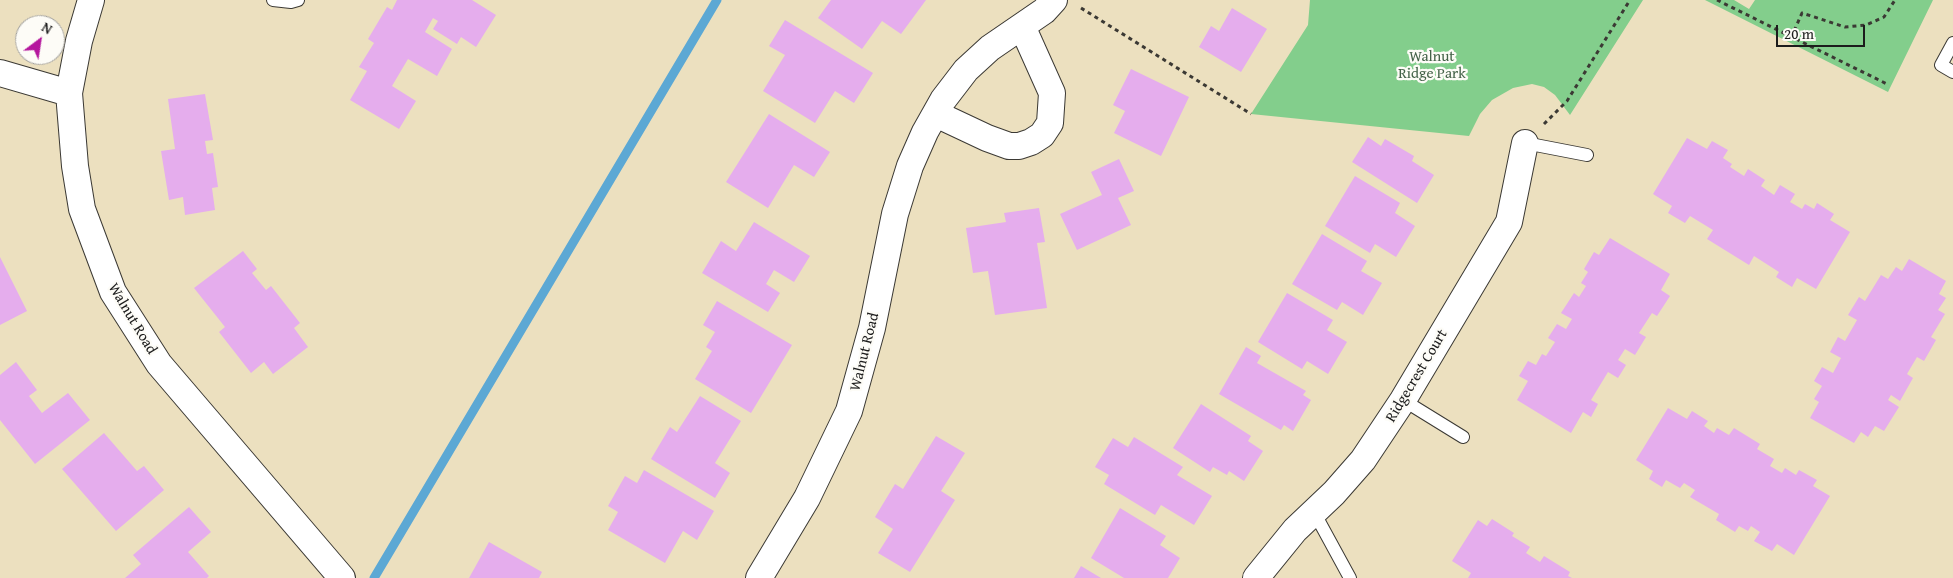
<!DOCTYPE html>
<style>
body{margin:0}
#map{position:relative;width:1953px;height:578px;overflow:hidden;background:#ece0bf;font-family:"Gentium Book Plus",serif}
canvas{display:block}
.north{position:absolute;left:15px;top:15px;width:50px;height:50px;box-sizing:border-box;background:#fdfcf7;border:1px solid #a3a29f;border-radius:50%;rotate:31deg;font-size:14px;font-weight:700;line-height:20px;text-align:center;color:#1c1c1c}
.north::after{content:'';display:block;margin:auto;width:18px;height:22px;background:#b5179e;clip-path:polygon(50% 0,100% 100%,50% 72%,0 100%)}
.scale{position:absolute;left:1776px;top:25px;width:89px;height:22px;box-sizing:border-box;border:2px solid #1c1c1c;border-top:0;padding-left:6px;font-size:15px;line-height:18px;white-space:nowrap;color:#1c1c1c;-webkit-text-stroke:4px #fdfcf7;paint-order:stroke}
</style>
<div id="map">
<canvas width="1953" height="578"></canvas>
<div class="north">N</div>
<div class="scale">20 m</div>
</div>
<script>
const g = document.querySelector('canvas').getContext('2d');
g.lineJoin = 'round';
function paint(path, color) { g.fillStyle = color; g.fill(path, 'evenodd'); }
const toPath = rows => new Path2D(rows.map(r => 'M' + r).join(''));
function trace(path, color, width, dash) { g.strokeStyle = color; g.lineWidth = width; g.lineCap = dash ? 'butt' : 'round'; g.setLineDash(dash || []); g.stroke(path); }
function label(font, color, halo, rows, align = 'center') {
  g.font = font + ' "Gentium Book Plus",serif'; g.lineWidth = 4.5; g.setLineDash([]); g.textBaseline = 'middle'; g.strokeStyle = halo; g.fillStyle = color; for (const [text, x, y, turn = 0] of rows) {
    g.save(); g.translate(x, y); g.rotate((+turn || 0) * Math.PI / 180); g.textAlign = isNaN(turn) ? turn : align; if (halo) g.strokeText(text, 0, 0); g.fillText(text, 0, 0); g.restore();
  }
}
paint(toPath([
 [1310,0,1643,0,1570,115,1555,95,1544,87,1532,84,1513,88,1492,100,1480,114,1469,136,1251,114,1308,25],
 [1705,0,1734,0,1749,9,1755,0,1933,0,1888,92]
]), '#83ce8c');
trace(toPath([
 [374,578,717,0]
]), '#5ca8d4', 9);
paint(toPath([
 [397,0,472,0,496,15,476,47,461,37,457,44,433,29,438,21,433,18,425,32,452,49,437,76,408,59,392,86,416,101,399,129,350,100,367,71,359,67,374,43,368,39,387,7,392,10],
 [831,0,926,0,901,34,882,21,862,49,818,18],
 [1232,8,1267,29,1241,72,1199,47,1211,26,1219,31],
 [785,20,873,73,854,103,835,91,815,123,763,91,785,55,769,46],
 [1131,69,1189,97,1161,156,1114,133,1125,111,1113,105],
 [205,94,213,140,205,141,207,154,213,153,218,187,212,188,215,210,185,215,183,197,169,200,161,151,175,149,168,99],
 [769,114,830,152,814,177,794,165,768,208,726,182],
 [1368,137,1381,146,1385,139,1414,156,1412,161,1434,175,1417,203,1352,162],
 [1687,138,1707,149,1712,141,1728,150,1723,158,1732,164,1730,167,1744,176,1748,169,1765,180,1761,186,1774,195,1780,185,1795,194,1790,202,1802,209,1805,204,1814,209,1817,203,1834,214,1830,220,1850,232,1816,289,1797,278,1792,287,1776,277,1779,272,1754,256,1749,265,1707,239,1713,230,1690,216,1685,223,1668,213,1672,206,1653,194],
 [1119,159,1134,191,1118,198,1131,225,1077,250,1060,214,1102,195,1091,172],
 [1355,176,1400,203,1395,213,1415,226,1396,257,1375,244,1370,253,1325,226],
 [1039,208,1045,242,1037,243,1047,308,995,315,988,271,973,273,966,228,1006,222,1004,213],
 [754,222,810,256,794,282,774,270,766,284,780,293,768,312,702,273,721,241,736,251],
 [1322,234,1367,261,1361,271,1382,283,1363,315,1342,302,1337,310,1292,284],
 [1610,238,1670,274,1661,290,1670,296,1657,316,1652,313,1639,333,1646,337,1635,355,1625,349,1618,360,1626,365,1618,378,1608,372,1591,400,1598,404,1591,417,1583,412,1571,433,1517,400,1528,381,1519,376,1528,361,1536,365,1542,354,1546,356,1555,342,1548,338,1557,324,1566,329,1572,319,1561,313,1574,293,1579,297,1586,286,1581,283,1588,272,1584,269,1594,252,1599,255],
 [243,251,257,269,252,273,266,290,271,286,300,323,294,328,308,347,273,374,264,362,251,373,219,332,225,327,194,288],
 [0,257,27,311,0,325],
 [1909,259,1946,281,1939,294,1946,298,1938,310,1945,314,1931,337,1936,340,1924,361,1917,357,1907,374,1913,378,1900,401,1891,395,1888,400,1899,407,1884,431,1875,426,1868,437,1861,432,1854,443,1810,418,1819,402,1814,399,1822,386,1814,381,1822,367,1833,373,1841,358,1830,352,1838,337,1845,341,1857,320,1848,315,1859,297,1865,301,1881,275,1888,279,1896,267,1902,271],
 [1287,293,1333,320,1327,330,1347,342,1328,374,1307,361,1302,369,1258,342],
 [717,301,792,345,751,413,695,379,712,351,706,347,715,332,703,325],
 [1246,347,1261,356,1257,363,1306,391,1303,395,1311,400,1293,431,1284,425,1281,430,1219,394],
 [16,362,37,390,29,396,42,413,68,393,90,420,35,464,0,420,0,375],
 [700,396,741,421,715,463,730,473,715,498,651,459,670,427,677,432],
 [1201,404,1251,436,1248,441,1263,451,1244,481,1229,471,1227,475,1213,467,1210,472,1173,448],
 [1668,408,1687,419,1692,411,1708,421,1704,426,1714,433,1717,428,1729,435,1734,428,1760,444,1757,449,1774,459,1770,466,1782,473,1785,468,1796,475,1799,470,1817,480,1813,486,1830,496,1794,555,1777,544,1772,551,1754,541,1760,532,1751,526,1748,531,1739,526,1735,532,1716,520,1719,514,1690,497,1695,490,1684,483,1680,488,1666,480,1662,487,1649,479,1653,471,1636,460],
 [104,433,137,471,144,466,164,490,116,531,62,469],
 [936,436,965,453,941,491,955,500,910,572,878,553,893,529,875,517,895,484,903,489],
 [1134,437,1183,467,1177,475,1212,496,1194,525,1161,505,1155,515,1104,484,1109,475,1095,467,1113,438,1128,447],
 [644,470,714,511,697,540,683,531,665,563,608,530,618,512,608,506,625,476,637,483],
 [189,507,211,532,188,552,209,576,207,578,125,578,141,564,133,555],
 [1120,508,1166,536,1160,545,1180,558,1168,578,1124,578,1091,558],
 [1492,519,1514,533,1512,536,1530,547,1526,553,1540,562,1544,556,1570,572,1568,576,1572,578,1468,578,1471,573,1452,561,1478,520,1487,526],
 [489,542,542,572,539,578,469,578],
 [1081,566,1101,578,1074,578]
]), '#e5aded');
const service = toPath([
 [273,0,291,2,298,0],
 [1953,43,1941,65,1953,72],
 [1525,143,1587,155],
 [1403,400,1463,437],
 [1314,512,1350,578]
]);
const minor = toPath([
 [91,0,79,41,69,93,75,166,82,209,113,292,159,364,342,578],
 [0,73,69,93],
 [936,114,987,138,1009,146,1019,146,1031,142,1042,135,1050,123,1052,93,1022,26],
 [759,578,807,498,849,411,872,328,895,214,910,166,925,132,943,100,966,70,990,48,1044,11,1054,0],
 [1256,578,1295,530,1334,493,1363,460,1403,400,1509,222,1525,143]
]);
trace(service, '#3b3934', 14);
trace(minor, '#3b3934', 28);
trace(toPath([
 [1717,0,1887,84],
 [1081,8,1251,114],
 [1791,38,1802,13,1845,27,1866,25,1884,17,1895,0],
 [1544,124,1567,101,1630,0]
]), '#3b3934', 3, [4, 4]);
trace(service, '#fff', 12);
trace(minor, '#fff', 26);
label('15px', '#456349', '#fdfcf7', [
 ["Walnut",1432,57],
 ["Ridge Park",1432,74]
]);
label('15px', '#1c1c1c', '#fdfcf7', [
 ["Walnut Road",132,319,59],
 ["Walnut Road",865,352,-76],
 ["Ridgecrest Court",1417,376,-59]
]);
</script>
